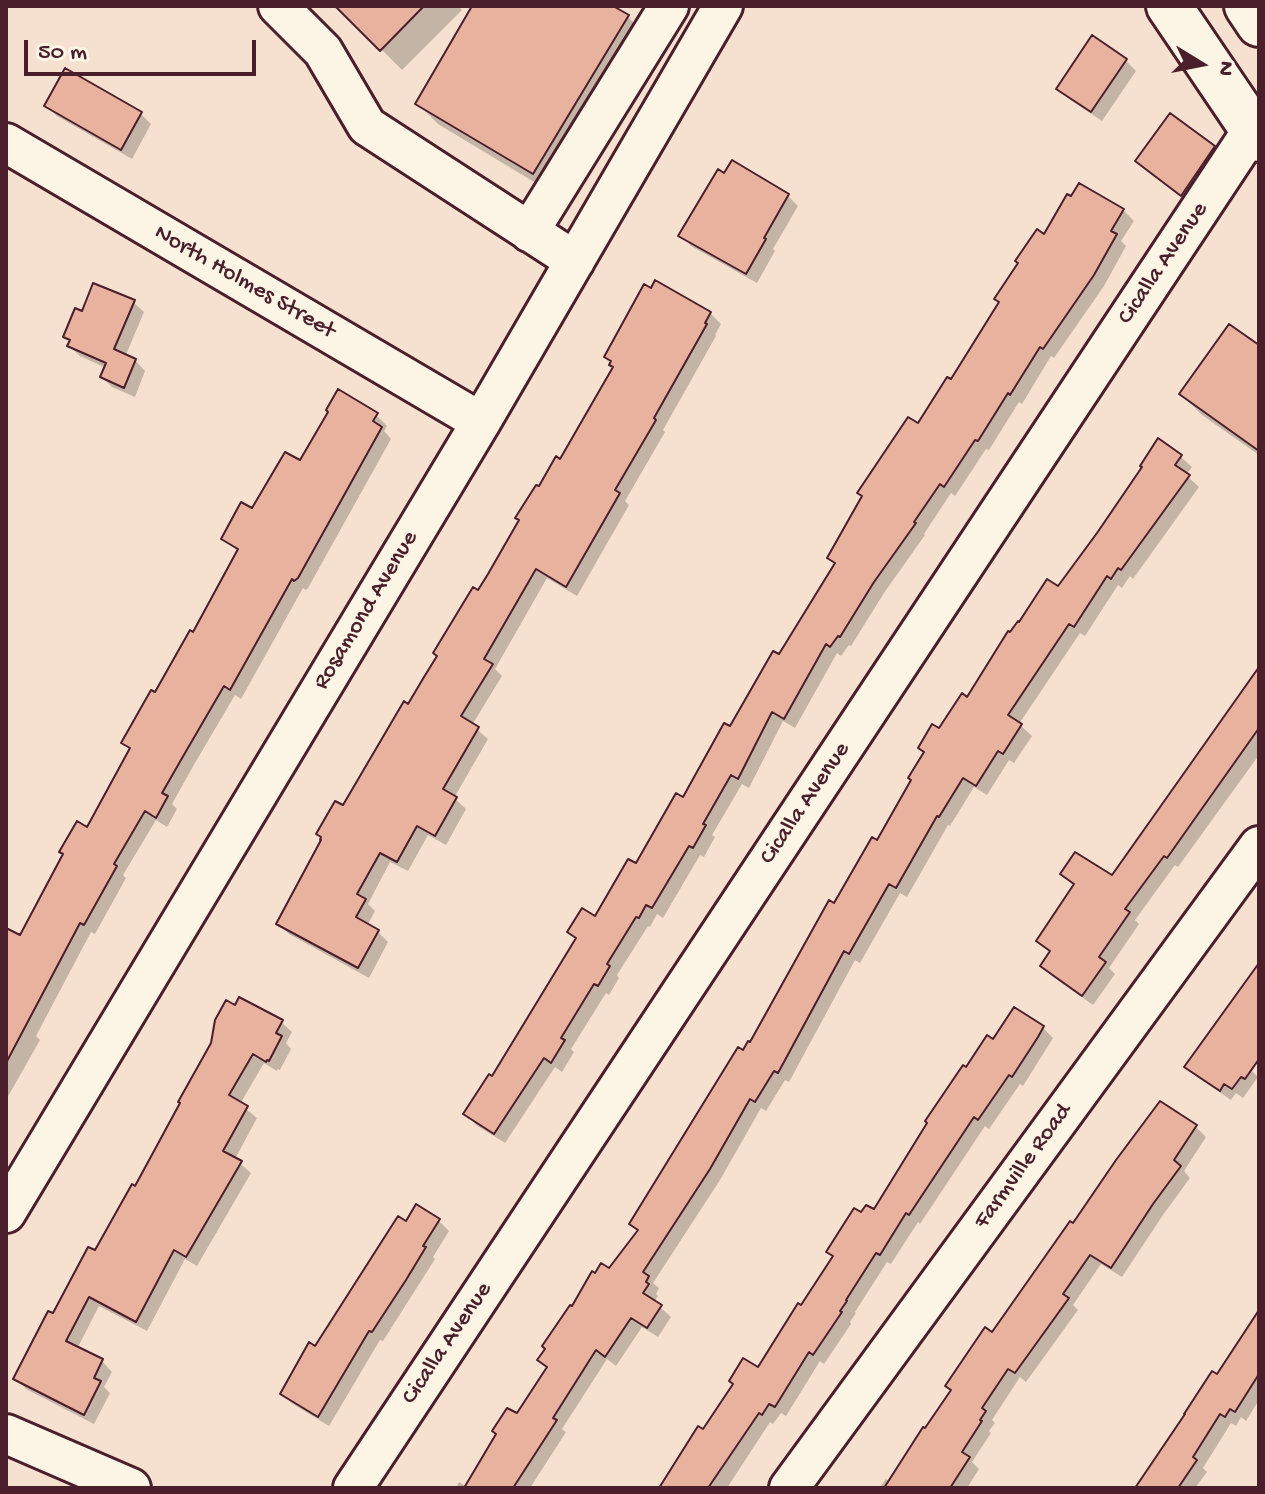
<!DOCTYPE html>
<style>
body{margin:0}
#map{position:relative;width:1265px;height:1494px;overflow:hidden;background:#f6e1d0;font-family:"Gochi Hand",sans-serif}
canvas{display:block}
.frame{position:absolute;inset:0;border:8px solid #4a1f2b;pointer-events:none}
.north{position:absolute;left:1161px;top:24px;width:80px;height:80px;-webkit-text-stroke:6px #fcf5e5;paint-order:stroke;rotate:100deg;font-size:22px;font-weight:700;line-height:32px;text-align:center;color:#4a1f2b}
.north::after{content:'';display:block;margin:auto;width:28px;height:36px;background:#4a1f2b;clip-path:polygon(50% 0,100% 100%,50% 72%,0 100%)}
.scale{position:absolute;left:24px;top:40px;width:232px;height:36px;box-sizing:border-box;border:4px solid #4a1f2b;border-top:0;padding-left:10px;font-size:24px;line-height:28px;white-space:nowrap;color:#4a1f2b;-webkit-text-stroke:6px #fcf5e5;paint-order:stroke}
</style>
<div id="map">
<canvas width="1265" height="1494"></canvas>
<div class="frame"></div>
<div class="north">N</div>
<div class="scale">50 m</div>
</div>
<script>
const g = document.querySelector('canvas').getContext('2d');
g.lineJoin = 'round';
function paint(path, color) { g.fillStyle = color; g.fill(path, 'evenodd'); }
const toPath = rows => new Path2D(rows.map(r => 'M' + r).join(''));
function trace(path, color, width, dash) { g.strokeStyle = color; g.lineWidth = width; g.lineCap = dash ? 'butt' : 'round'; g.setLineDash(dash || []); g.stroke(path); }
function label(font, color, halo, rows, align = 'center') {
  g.font = font + ' "Gochi Hand",sans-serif'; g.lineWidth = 8; g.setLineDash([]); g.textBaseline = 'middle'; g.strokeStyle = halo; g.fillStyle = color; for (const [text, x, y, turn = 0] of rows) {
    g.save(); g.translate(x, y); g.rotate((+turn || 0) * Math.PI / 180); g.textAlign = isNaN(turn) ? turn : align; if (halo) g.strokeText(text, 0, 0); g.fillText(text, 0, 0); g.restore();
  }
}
paint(toPath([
 [338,6,458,6,462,10,402,70],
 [475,6,609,6,628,17,649,38,554,194,438,124,417,103],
 [1125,60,1136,71,1102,121,1069,99,1059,89],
 [46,106,141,114,151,124,132,159,57,116],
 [1171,116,1214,148,1224,158,1193,204,1148,172,1138,161],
 [788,196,798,206,773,249,775,251,757,283,691,246,681,235],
 [1123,210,1134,221,1121,241,1126,246,1104,286,1054,358,1051,356,1022,404,1019,402,989,450,986,449,955,496,951,493,924,534,925,535,884,593,851,646,849,645,841,656,837,653,795,728,783,721,749,788,742,784,712,835,715,837,704,857,700,855,663,918,657,914,650,927,648,926,617,975,619,978,609,995,606,993,571,1049,574,1052,562,1072,555,1067,505,1143,476,1125,466,1114,492,1079,577,940,569,932,595,919,636,866,684,799,780,657,836,565,829,558,919,426,951,382,1045,237],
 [133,302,144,312,125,357,135,360,145,371,135,397,112,387,102,377,106,368,80,356,69,346,71,342,65,336],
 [710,313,721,324,715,335,716,336,663,430,665,432,625,501,629,505,577,596,547,578,495,669,502,676,472,725,488,739,454,798,466,809,446,845,428,835,408,871,390,862,368,904,375,911,367,926,378,932,388,942,369,978,289,934,279,924,343,808,409,706,539,489,561,461,615,368,612,363,606,356],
 [1259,348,1259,455,1202,415,1181,394],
 [376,415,387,426,384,431,391,439,308,588,306,590,303,588,241,699,235,695,195,763,172,804,177,809,167,827,156,820,123,875,126,878,95,934,91,932,36,1036,40,1040,6,1100,6,930,21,938,88,829,131,750,124,743,194,634,239,552,223,539,300,463],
 [1159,441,1181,457,1192,467,1186,475,1199,487,1133,579,1130,576,1122,588,1118,585,1085,636,1080,633,1019,724,1032,736,1014,763,1009,760,987,795,974,787,950,826,948,825,907,897,900,893,860,963,855,960,789,1082,785,1080,766,1111,761,1108,720,1180,653,1283,659,1288,656,1294,658,1296,654,1302,671,1317,658,1337,642,1327,616,1366,607,1359,562,1429,566,1432,530,1488,456,1488,459,1482,467,1487,517,1416,548,1369,539,1360,573,1308,609,1270,639,1231,632,1224,743,1052,750,1044,835,906,877,843,940,731,1058,589,1099,534],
 [1259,670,1259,755,1178,867,1175,865,1135,920,1139,924,1109,968,1115,974,1093,1005,1053,977,1042,966,1051,953,1039,941,1075,886,1062,873,1112,877],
 [1259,967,1259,1061,1252,1071,1258,1077,1243,1098,1236,1093,1231,1100,1197,1077,1187,1066],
 [281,1022,292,1032,286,1043,291,1049,280,1070,278,1069,277,1071,264,1063,240,1104,257,1118,235,1159,251,1173,197,1266,185,1259,147,1331,99,1306,77,1349,102,1361,112,1372,104,1387,110,1393,94,1424,26,1389,16,1378,135,1189,182,1103],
 [1043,1028,1053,1038,1023,1086,1020,1084,989,1129,985,1126,920,1224,918,1222,891,1264,887,1262,855,1312,856,1313,850,1322,851,1324,824,1364,820,1361,786,1416,781,1413,773,1424,770,1422,727,1488,661,1488,703,1432,759,1370,862,1215,874,1212,966,1070,994,1042],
 [1196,1127,1206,1137,1184,1171,1190,1178,1163,1215,1122,1277,1101,1264,1073,1305,1078,1310,1026,1382,1020,1377,992,1420,995,1423,989,1431,991,1433,972,1462,979,1469,967,1488,879,1488,886,1479,890,1482,993,1335,1074,1225],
 [417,1207,439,1221,449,1231,433,1257,435,1259,383,1341,380,1340,329,1426,293,1404,282,1394,407,1224],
 [1259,1313,1259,1400,1246,1421,1241,1417,1236,1426,1231,1423,1203,1468,1207,1472,1195,1488,1135,1488,1217,1377]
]), '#0003');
const building = toPath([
 [335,6,424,6,380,51,335,6],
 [472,6,613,6,629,15,533,174,415,104,472,6],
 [1092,35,1127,59,1091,112,1056,89,1092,35],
 [65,68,142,112,121,150,44,106,65,68],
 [1170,113,1215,146,1181,196,1135,161,1170,113],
 [732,160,789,194,764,238,766,239,746,274,678,236,718,169,724,173,732,160],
 [1079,183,1124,209,1111,231,1117,234,1094,275,1043,349,1040,347,1010,395,1008,393,978,441,975,440,944,487,940,484,914,522,916,523,874,582,840,637,838,636,830,647,826,644,784,719,772,712,738,779,731,775,703,824,706,825,693,848,689,846,652,908,646,905,639,918,636,917,607,964,610,966,598,986,594,984,561,1038,565,1040,551,1063,544,1058,494,1134,463,1114,489,1074,492,1076,576,938,567,932,582,908,595,916,628,859,636,863,676,793,683,797,724,723,730,726,773,651,779,654,835,563,827,558,862,496,857,493,908,417,918,423,947,377,951,379,999,302,994,299,1018,263,1015,261,1037,229,1044,234,1067,194,1071,196,1079,183],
 [655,280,711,312,705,323,707,324,654,418,656,420,615,490,620,493,566,587,536,569,484,659,493,664,461,716,479,727,443,789,457,797,435,836,417,826,397,862,380,853,357,894,366,899,356,917,379,930,358,968,276,924,321,840,320,840,321,837,316,834,335,801,343,805,404,701,408,704,424,677,437,656,433,653,473,587,478,590,488,574,519,520,515,518,536,485,539,486,556,456,560,459,613,367,609,365,611,361,604,357,644,284,651,288,655,280],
 [93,283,135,300,114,349,136,359,124,388,100,377,106,363,67,346,70,340,63,337,75,308,82,311,93,283],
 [1229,324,1259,345,1259,451,1179,394,1229,324],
 [338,389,378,413,373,421,382,427,298,578,294,581,292,579,230,690,224,686,185,753,162,793,168,796,156,818,145,811,114,864,117,866,84,925,80,923,6,1063,6,928,20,935,63,854,59,852,77,821,87,827,130,748,121,743,151,690,155,692,190,630,193,632,238,549,221,539,241,502,252,508,285,452,300,460,328,412,326,410,338,389],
 [1158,438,1182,455,1175,465,1190,475,1121,570,1118,568,1111,579,1107,576,1074,627,1069,624,1008,715,1022,724,1003,754,998,751,976,786,963,778,939,817,937,816,896,888,889,884,849,954,844,951,778,1073,774,1071,755,1102,750,1099,710,1169,643,1272,649,1276,646,1282,649,1284,643,1293,662,1305,647,1328,631,1318,605,1357,596,1350,553,1418,557,1420,513,1488,464,1488,496,1434,492,1431,507,1408,517,1413,547,1367,537,1360,545,1349,542,1346,570,1305,572,1306,592,1271,595,1273,601,1263,609,1268,638,1230,629,1224,738,1047,743,1050,748,1041,750,1042,829,900,834,903,872,837,877,840,911,780,908,778,924,752,918,748,932,724,939,728,962,693,967,697,1008,631,1010,632,1018,621,1019,622,1047,579,1058,586,1097,533,1142,467,1140,466,1158,438],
 [1259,667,1259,728,1167,858,1164,856,1125,909,1130,912,1099,957,1106,962,1082,996,1040,966,1050,951,1036,941,1074,884,1060,874,1075,852,1112,875,1259,667],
 [1259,963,1259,1059,1245,1079,1241,1077,1232,1089,1224,1084,1220,1091,1184,1067,1259,963],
 [239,997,283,1020,276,1033,282,1036,269,1061,267,1060,266,1062,253,1054,229,1095,248,1106,223,1151,242,1161,186,1257,174,1250,136,1322,89,1297,66,1341,103,1359,94,1378,101,1381,84,1415,13,1379,48,1311,53,1313,88,1247,95,1250,132,1184,135,1186,180,1103,178,1102,211,1043,215,1020,226,1000,235,1005,239,997],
 [1014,1007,1044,1026,1038,1037,1012,1077,1009,1075,978,1120,974,1117,909,1215,906,1213,880,1255,876,1253,846,1300,847,1301,840,1311,842,1312,813,1355,809,1352,775,1407,769,1404,762,1415,759,1413,708,1488,659,1488,698,1426,703,1429,733,1384,729,1381,743,1358,758,1367,798,1303,801,1305,833,1256,826,1252,854,1208,861,1212,866,1205,874,1209,927,1123,925,1121,963,1065,966,1067,987,1035,993,1039,1014,1007],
 [1160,1101,1197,1125,1174,1160,1181,1166,1153,1204,1111,1268,1090,1255,1063,1294,1069,1298,1015,1373,1008,1369,982,1408,986,1411,980,1420,982,1421,962,1452,970,1457,950,1488,884,1488,923,1427,925,1428,951,1390,945,1386,985,1327,992,1332,1070,1221,1073,1223,1116,1160,1160,1101],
 [416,1204,440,1219,423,1246,426,1247,406,1280,372,1332,369,1331,318,1417,280,1394,309,1342,315,1346,398,1216,406,1221,416,1204],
 [1259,1310,1259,1374,1235,1412,1230,1409,1225,1417,1220,1414,1193,1457,1197,1460,1178,1488,1135,1488,1185,1414,1184,1414,1212,1371,1217,1374,1259,1310]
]);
paint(building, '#e9b29f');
trace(building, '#4a1f2b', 2);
const minor = toPath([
 [278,6,323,51,367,126,575,261],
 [6,143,481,422],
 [529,232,669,6],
 [6,1213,481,422,723,6],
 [6,1434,131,1488],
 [353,1488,1259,120],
 [789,1488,1259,846]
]);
const major = toPath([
 [1169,6,1259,139],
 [1247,6,1259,24]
]);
trace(minor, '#4a1f2b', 44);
trace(major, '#4a1f2b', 50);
trace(minor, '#fcf5e5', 38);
trace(major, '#fcf5e5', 44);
label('24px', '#4a1f2b', '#fcf5e5', [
 ["Cicalla Avenue",1164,264,-56],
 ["North Holmes Street",244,283,30],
 ["Rosamond Avenue",367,611,-59],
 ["Cicalla Avenue",806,804,-56],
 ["Farmville Road",1024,1167,-54],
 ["Cicalla Avenue",448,1344,-56]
]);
</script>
